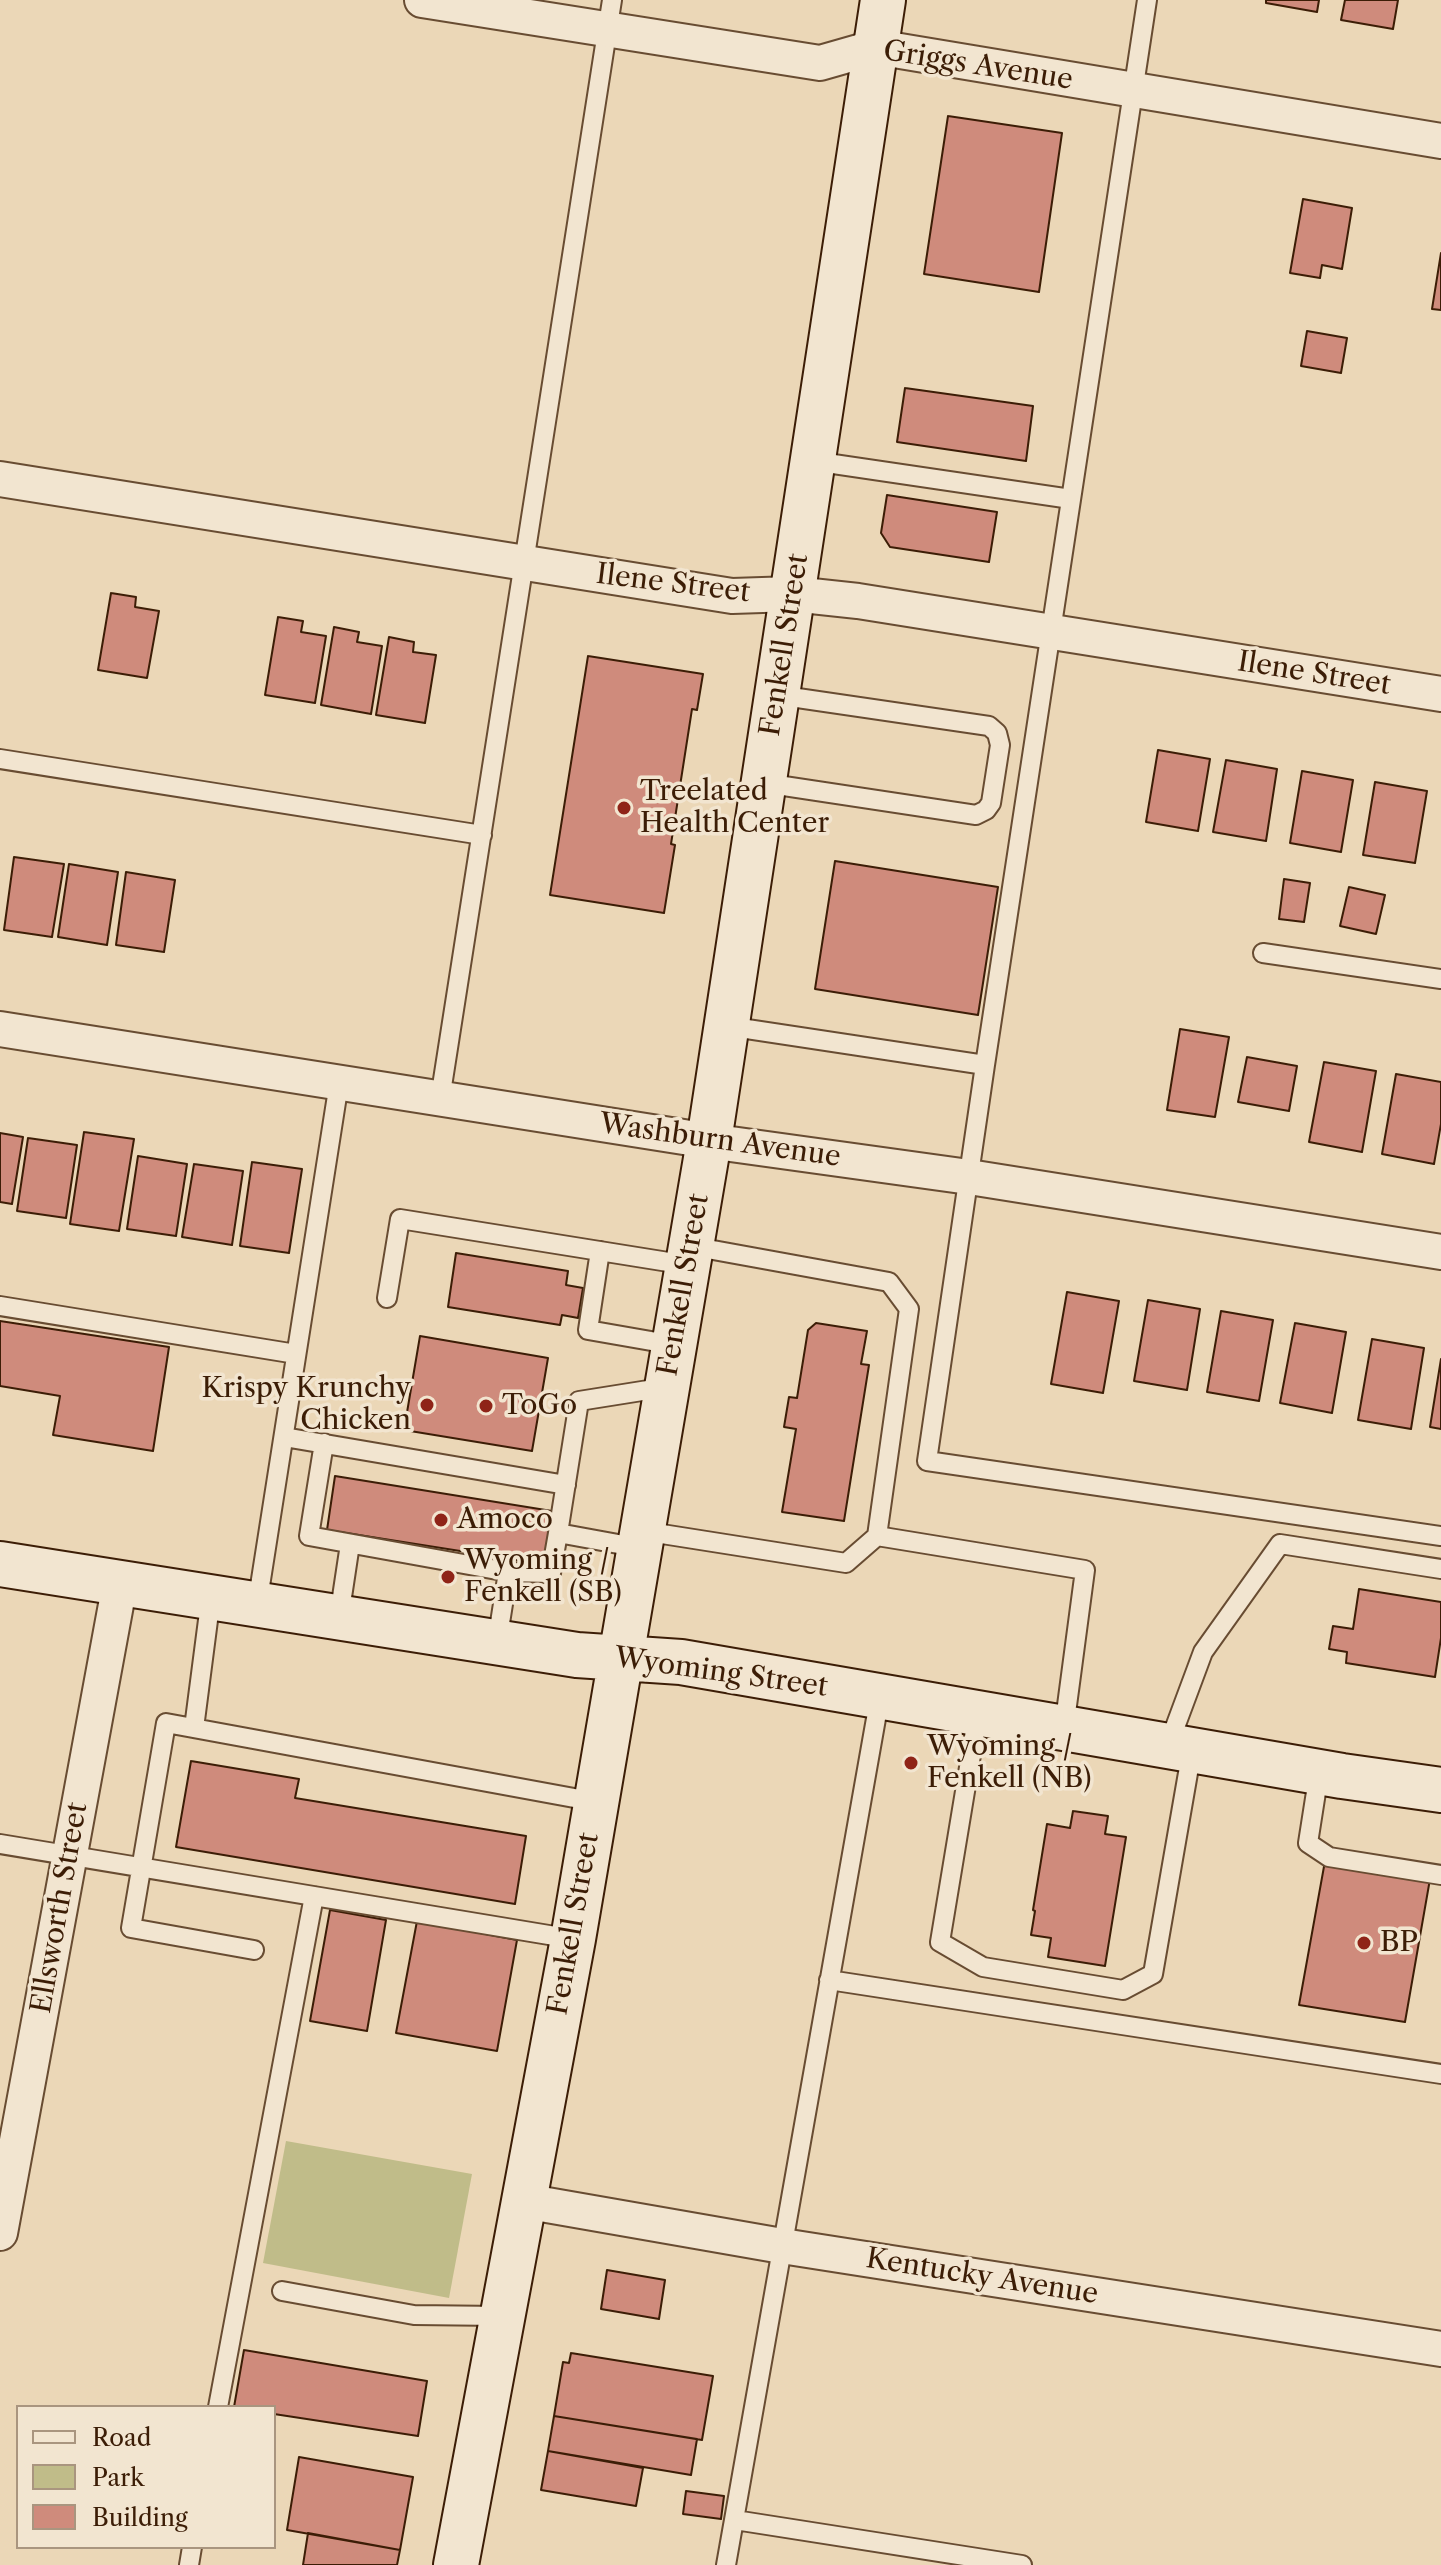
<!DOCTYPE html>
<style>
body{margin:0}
#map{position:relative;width:1441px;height:2565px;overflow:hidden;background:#ebd7b7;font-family:"Libre Caslon Text",serif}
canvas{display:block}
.legend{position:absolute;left:16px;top:2405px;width:260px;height:144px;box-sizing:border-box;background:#f2e5d0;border:2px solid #a9957f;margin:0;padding:10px 14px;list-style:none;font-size:24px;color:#3c1d06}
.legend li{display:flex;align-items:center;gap:16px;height:40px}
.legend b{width:40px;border:2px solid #a9957f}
</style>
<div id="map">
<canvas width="1441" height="2565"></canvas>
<ul class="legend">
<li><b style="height:10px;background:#f2e5d0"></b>Road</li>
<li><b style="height:22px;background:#c0bc89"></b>Park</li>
<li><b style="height:22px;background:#cf8b7c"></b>Building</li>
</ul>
</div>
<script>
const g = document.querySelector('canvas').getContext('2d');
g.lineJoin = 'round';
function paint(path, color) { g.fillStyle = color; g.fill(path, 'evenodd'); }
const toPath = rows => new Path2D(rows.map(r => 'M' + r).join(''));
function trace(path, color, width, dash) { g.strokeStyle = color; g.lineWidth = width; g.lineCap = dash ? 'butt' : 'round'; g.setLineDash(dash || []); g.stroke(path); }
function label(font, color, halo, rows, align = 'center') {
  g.font = font + ' "Libre Caslon Text",serif'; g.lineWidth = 7; g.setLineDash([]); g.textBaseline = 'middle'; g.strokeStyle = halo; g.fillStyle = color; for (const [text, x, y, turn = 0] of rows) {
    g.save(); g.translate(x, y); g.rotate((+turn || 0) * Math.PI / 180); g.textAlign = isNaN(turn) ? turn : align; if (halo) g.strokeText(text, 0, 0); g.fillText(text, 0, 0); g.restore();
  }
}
paint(toPath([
 [286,2141,472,2174,449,2298,263,2263]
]), '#c0bc89');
const building = toPath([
 [1266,0,1319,0,1317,12,1266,3,1266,0],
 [1345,0,1398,0,1393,29,1341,20,1345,0],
 [948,116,1062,133,1039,292,924,274,948,116],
 [1303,199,1352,208,1342,269,1322,265,1320,278,1290,273,1303,199],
 [1441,253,1441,310,1432,309,1441,253],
 [1307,331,1347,338,1341,373,1301,366,1307,331],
 [905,388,1033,406,1026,461,897,442,905,388],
 [887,495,997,512,989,562,890,547,881,533,887,495],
 [111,593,136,597,135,607,159,611,147,678,98,670,111,593],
 [278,617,303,621,301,632,326,636,315,703,265,695,278,617],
 [334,627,359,632,357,642,382,646,371,714,321,705,334,627],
 [389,637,414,642,413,652,436,655,425,723,376,715,389,637],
 [588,656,703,674,697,710,692,709,671,844,675,845,664,913,550,895,588,656],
 [1158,750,1210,759,1198,831,1146,822,1158,750],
 [1226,760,1277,769,1266,841,1213,832,1226,760],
 [1302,771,1353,780,1341,852,1290,843,1302,771],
 [1375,782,1427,791,1415,863,1363,855,1375,782],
 [14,857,64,864,52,937,4,930,14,857],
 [835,861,998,887,978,1015,815,989,835,861],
 [69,864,118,872,107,945,58,937,69,864],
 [126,872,175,880,164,952,116,945,126,872],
 [1284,879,1310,883,1304,922,1279,919,1284,879],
 [1349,887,1385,895,1376,934,1340,926,1349,887],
 [1180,1029,1229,1037,1215,1117,1167,1110,1180,1029],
 [1247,1057,1297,1066,1289,1111,1238,1102,1247,1057],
 [1324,1062,1376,1071,1362,1152,1309,1142,1324,1062],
 [1396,1074,1441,1082,1441,1124,1434,1164,1382,1154,1396,1074],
 [84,1132,134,1139,119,1231,70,1224,84,1132],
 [0,1133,23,1137,12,1204,0,1202,0,1133],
 [28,1138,77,1145,66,1218,17,1211,28,1138],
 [138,1156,187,1164,176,1236,127,1229,138,1156],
 [252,1162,302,1169,289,1253,240,1246,252,1162],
 [194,1164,243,1171,232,1245,182,1237,194,1164],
 [456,1253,568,1271,566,1285,583,1288,578,1318,562,1315,560,1325,448,1307,456,1253],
 [1067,1292,1119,1301,1103,1393,1051,1384,1067,1292],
 [1148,1300,1200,1309,1187,1390,1134,1381,1148,1300],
 [1221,1311,1273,1320,1259,1401,1207,1392,1221,1311],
 [0,1321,169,1347,153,1451,53,1435,60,1396,0,1386,0,1321],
 [816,1323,867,1331,861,1364,869,1365,844,1521,782,1512,796,1429,784,1427,789,1397,797,1398,808,1330,816,1323],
 [1295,1323,1346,1332,1332,1413,1280,1403,1295,1323],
 [420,1336,548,1358,532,1451,404,1430,420,1336],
 [1372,1339,1424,1348,1411,1429,1358,1420,1372,1339],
 [1441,1359,1441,1429,1430,1427,1441,1359],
 [335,1476,558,1512,549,1565,327,1530,335,1476],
 [1359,1589,1441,1602,1441,1638,1435,1677,1346,1663,1347,1652,1329,1649,1333,1626,1353,1629,1359,1589],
 [191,1761,299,1779,295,1798,526,1836,515,1904,176,1847,191,1761],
 [1073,1811,1108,1816,1105,1834,1126,1837,1105,1966,1048,1957,1051,1938,1031,1935,1035,1911,1033,1910,1047,1824,1070,1828,1073,1811],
 [1325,1861,1430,1879,1405,2022,1299,2005,1325,1861],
 [330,1910,386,1920,367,2031,310,2021,330,1910],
 [417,1921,517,1940,497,2051,396,2033,417,1921],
 [607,2270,665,2280,659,2319,601,2309,607,2270],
 [244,2350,427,2381,418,2436,274,2414,274,2407,234,2407,244,2350],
 [571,2353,713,2376,702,2440,554,2416,563,2362,569,2363,571,2353],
 [554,2416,697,2439,691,2475,548,2451,554,2416],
 [548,2451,643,2468,636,2506,541,2490,548,2451],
 [299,2457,413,2477,400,2550,287,2530,299,2457],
 [686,2491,724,2496,721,2519,683,2514,686,2491],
 [308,2533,400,2550,397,2565,303,2565,308,2533]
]);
paint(building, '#cf8b7c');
trace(building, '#3c1d06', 2);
const lane = toPath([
 [1147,0,985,1065,927,1461,1441,1536],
 [813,461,1071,499],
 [0,759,482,835],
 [764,783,976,815,986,810,991,803,1000,745,997,733,989,726,777,695],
 [1263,953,1441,979],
 [727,1026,985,1065],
 [440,1099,612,0],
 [600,1251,588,1330,674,1345],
 [387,1298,400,1219,687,1265],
 [0,1306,296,1354],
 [284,1437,566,1485],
 [324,1443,309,1536,508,1572,551,1573,558,1533],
 [643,1531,846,1563,877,1536,909,1309,889,1282,691,1246],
 [877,1536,1085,1570,1064,1728],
 [640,1548,558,1533,579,1401,667,1387],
 [257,1605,339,1083],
 [339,1617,350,1544],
 [497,1642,508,1572],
 [978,1713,940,1942,983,1967,1123,1990,1153,1974,1192,1750],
 [194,1728,211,1597],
 [1168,1746,1203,1652,1280,1544,1441,1569],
 [1319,1773,1308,1843,1329,1857,1441,1875],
 [0,1844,573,1939],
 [254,1950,131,1928,166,1723,596,1802],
 [829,1980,1441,2074],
 [282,2291,414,2315,501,2316],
 [218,2407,314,1896],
 [735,2520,1022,2565],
 [189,2565,192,2547],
 [726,2565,880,1696]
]);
const street = toPath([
 [422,0,820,63,876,47,1441,141],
 [0,479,732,596,793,594,858,601,1441,694],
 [0,1029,709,1141,969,1177,1441,1252],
 [524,2201,782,2246,1441,2349],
 [0,2233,120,1583]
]);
const secondary = toPath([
 [0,1564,577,1655,681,1662,1342,1776,1441,1790],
 [456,2565,573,1939,709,1141,883,0]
]);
trace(lane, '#684c32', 22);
trace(street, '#684c32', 38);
trace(secondary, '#3c1d06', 48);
trace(lane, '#f2e5d0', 18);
trace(street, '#f2e5d0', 34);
trace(secondary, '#f2e5d0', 44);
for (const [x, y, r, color] of [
 [624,808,8,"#8f2418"],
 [427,1405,8,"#8f2418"],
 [486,1406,8,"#8f2418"],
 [441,1520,8,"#8f2418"],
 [448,1577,8,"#8f2418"],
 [911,1763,8,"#8f2418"],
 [1364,1943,8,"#8f2418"]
]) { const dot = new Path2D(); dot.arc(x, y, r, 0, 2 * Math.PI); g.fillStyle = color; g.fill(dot); trace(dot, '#f2e5d0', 3); }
label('28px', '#3c1d06', '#f2e5d0', [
 ["Griggs Avenue",978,66,9],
 ["Ilene Street",673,584,7],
 ["Fenkell Street",785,645,-81],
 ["Ilene Street",1314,674,9],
 ["Washburn Avenue",720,1141,8],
 ["Fenkell Street",684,1285,-80],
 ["Wyoming Street",721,1673,8],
 ["Ellsworth Street",60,1908,-80],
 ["Fenkell Street",574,1924,-80],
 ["Kentucky Avenue",982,2277,9]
]);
label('28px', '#3c1d06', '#f2e5d0', [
 ["Treelated",640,792],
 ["Health Center",640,824],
 ["Krispy Krunchy",411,1389,"right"],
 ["Chicken",411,1421,"right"],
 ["ToGo",502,1406],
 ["Amoco",457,1520],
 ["Wyoming /",464,1561],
 ["Fenkell (SB)",464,1593],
 ["Wyoming /",927,1747],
 ["Fenkell (NB)",927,1779],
 ["BP",1380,1943]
], 'left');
</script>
